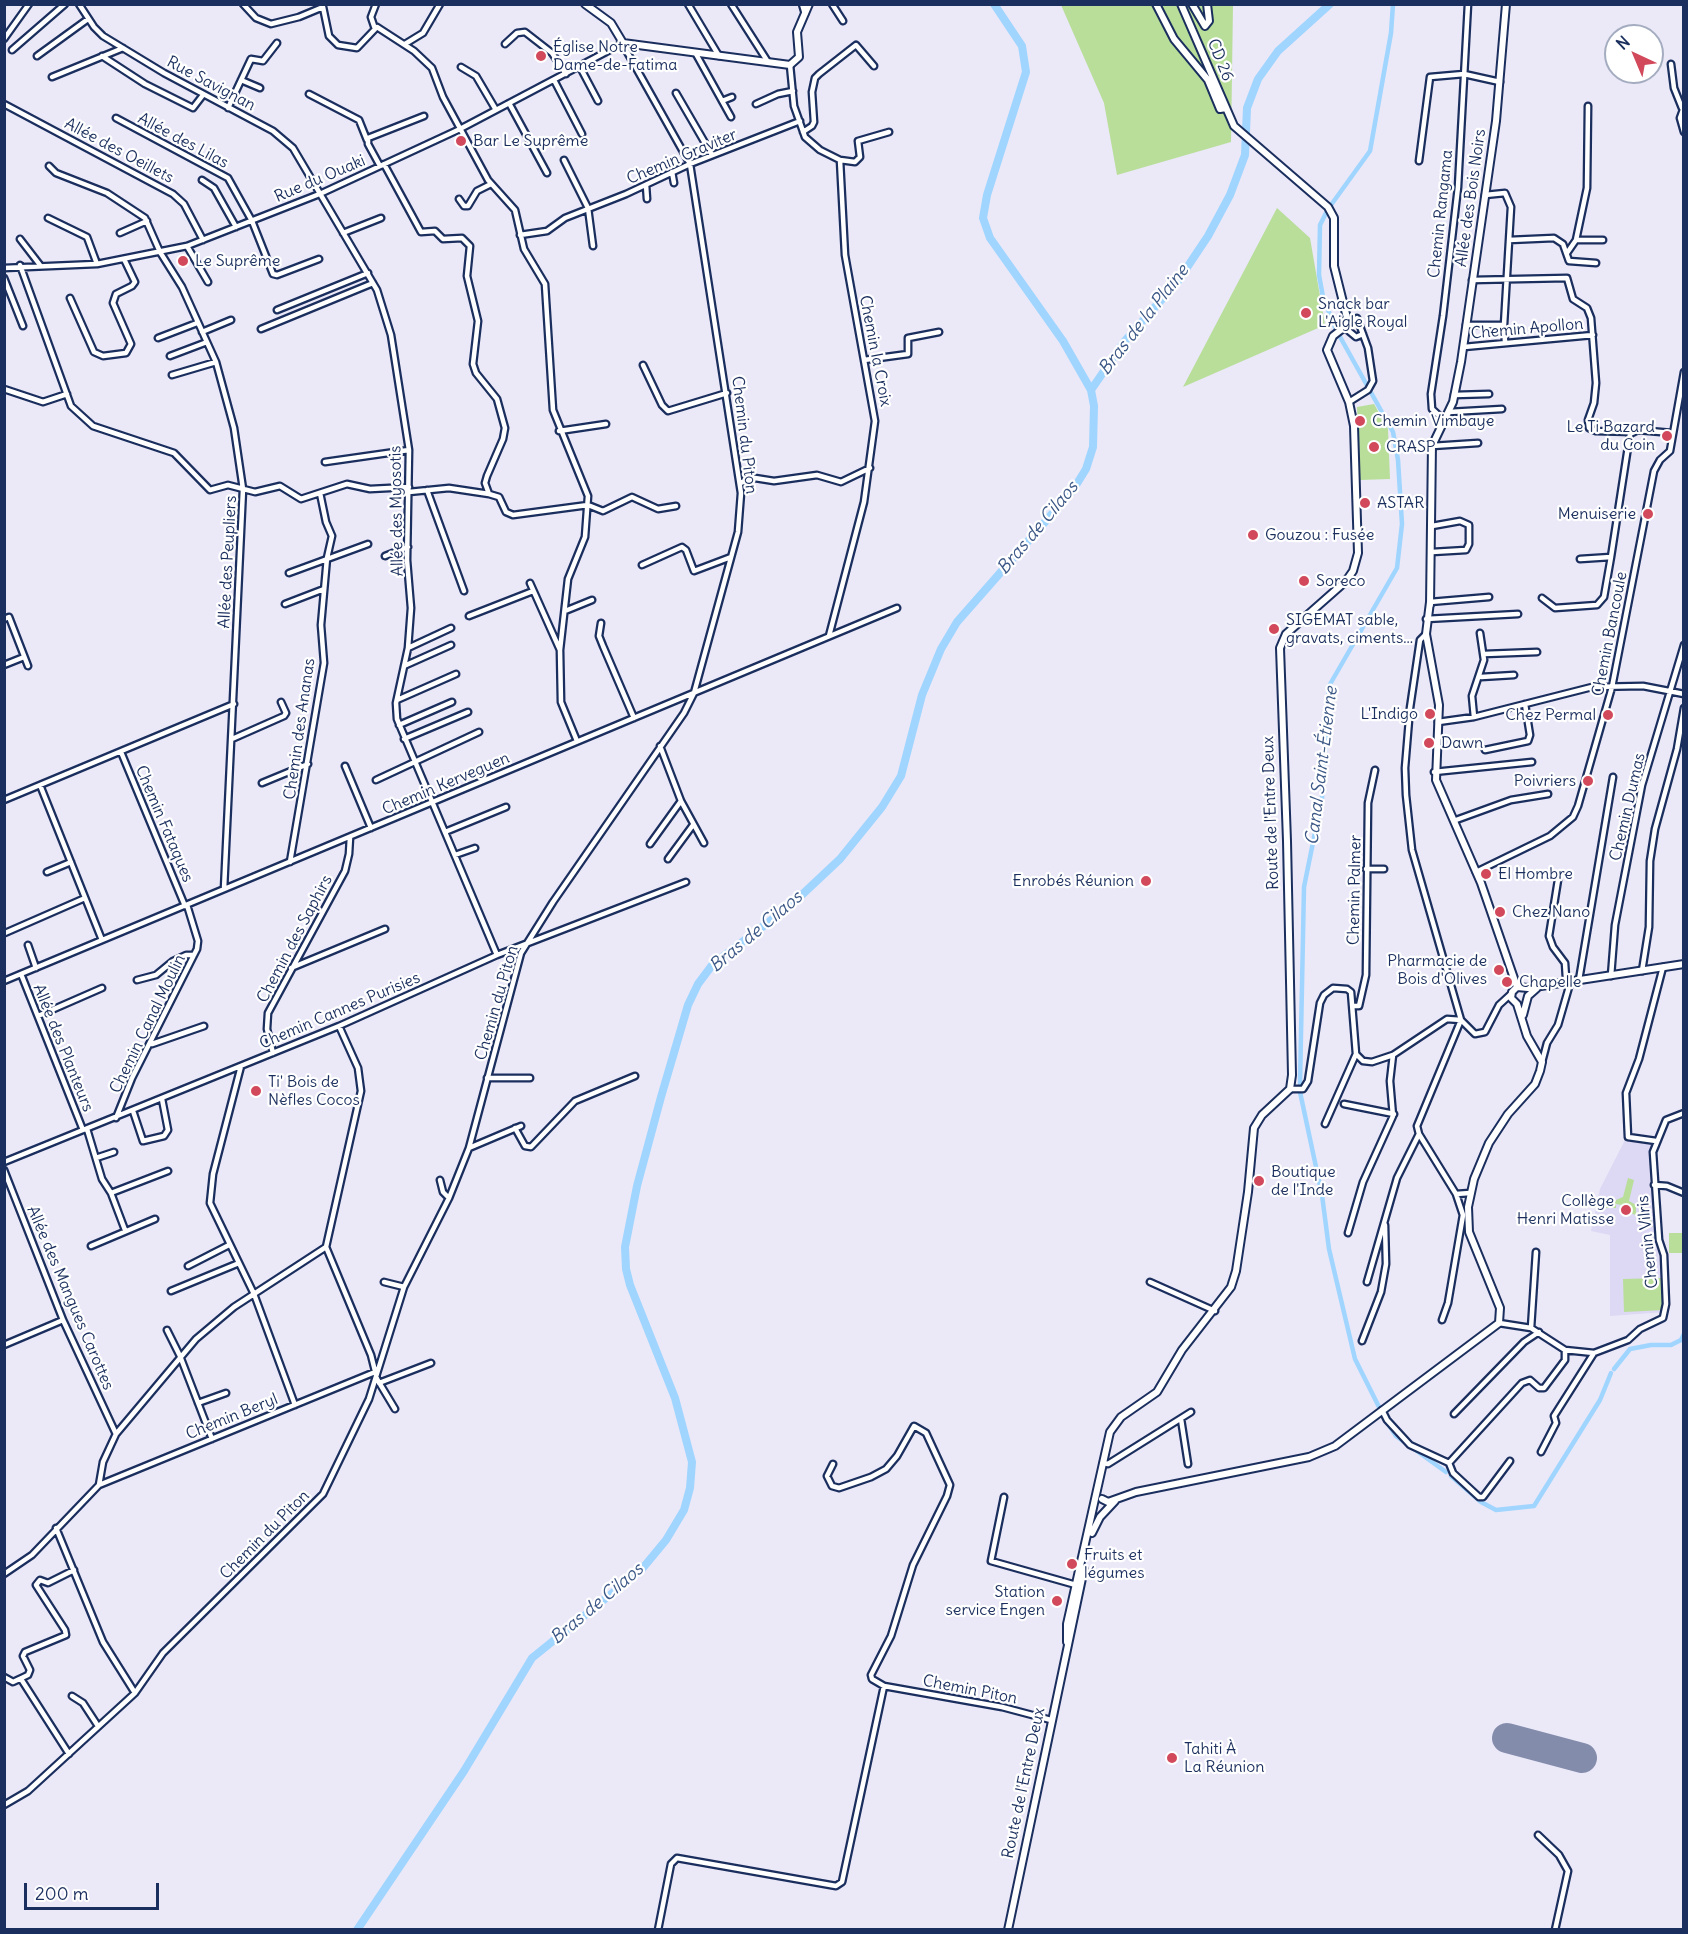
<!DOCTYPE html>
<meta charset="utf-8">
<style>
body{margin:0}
#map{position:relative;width:1688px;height:1934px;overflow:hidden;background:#ebe8f8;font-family:Delius,sans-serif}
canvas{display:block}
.frame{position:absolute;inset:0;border:6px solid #1b2f5e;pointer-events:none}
.north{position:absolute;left:1604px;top:24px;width:60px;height:60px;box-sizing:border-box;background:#fff;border:2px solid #a4acbf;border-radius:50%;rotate:316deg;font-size:16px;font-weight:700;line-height:24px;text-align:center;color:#1b2f5e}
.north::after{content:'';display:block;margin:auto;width:21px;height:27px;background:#d1495b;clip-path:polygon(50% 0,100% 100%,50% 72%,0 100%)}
.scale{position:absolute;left:24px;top:1883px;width:135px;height:27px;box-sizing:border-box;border:3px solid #1b2f5e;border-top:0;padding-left:8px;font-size:18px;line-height:21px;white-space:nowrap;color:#1b2f5e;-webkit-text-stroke:4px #fff;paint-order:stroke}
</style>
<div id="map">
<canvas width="1688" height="1934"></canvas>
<div class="frame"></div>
<div class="north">N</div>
<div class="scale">200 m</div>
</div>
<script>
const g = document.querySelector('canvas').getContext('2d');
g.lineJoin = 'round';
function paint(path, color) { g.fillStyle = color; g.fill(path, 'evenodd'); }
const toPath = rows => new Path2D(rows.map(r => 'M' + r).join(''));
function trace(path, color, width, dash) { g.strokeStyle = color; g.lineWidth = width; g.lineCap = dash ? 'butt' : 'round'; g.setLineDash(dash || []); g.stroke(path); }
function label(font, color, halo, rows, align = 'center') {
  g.font = font + ' Delius,sans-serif'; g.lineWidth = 4.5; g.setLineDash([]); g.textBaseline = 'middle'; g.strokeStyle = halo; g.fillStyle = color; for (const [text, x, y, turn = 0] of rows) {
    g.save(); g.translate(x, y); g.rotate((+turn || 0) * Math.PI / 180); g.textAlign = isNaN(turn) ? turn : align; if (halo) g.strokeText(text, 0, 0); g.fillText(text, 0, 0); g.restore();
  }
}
paint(toPath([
 [1625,1140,1651,1144,1665,1312,1610,1316,1610,1235,1591,1231,1600,1189]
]), '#ddd8f3');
paint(toPath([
 [1061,5,1233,5,1231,142,1117,175,1104,103],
 [1277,208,1310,238,1325,325,1183,387],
 [1374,404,1388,429,1390,479,1360,480,1357,407],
 [1628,1178,1634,1180,1629,1201,1636,1205,1636,1214,1651,1220,1653,1227,1638,1216,1621,1209,1622,1205,1616,1204,1616,1208,1595,1208,1599,1203,1613,1206,1616,1200,1623,1197],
 [1669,1233,1683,1233,1683,1253,1669,1253],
 [1663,1278,1664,1310,1624,1312,1623,1279]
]), '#b8de99');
trace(toPath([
 [1331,205,1370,151,1391,33,1393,4],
 [1327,211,1320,225,1319,275,1323,297,1336,330],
 [1300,1084,1304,887,1322,798,1329,686,1397,568,1402,524,1398,460,1393,432,1339,335],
 [1300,1092,1322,1195,1329,1249,1355,1359,1379,1407],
 [1614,1369,1630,1349,1651,1345,1671,1345,1681,1340,1684,1334],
 [1387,1422,1396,1436,1446,1472],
 [1451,1476,1481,1502,1496,1510,1534,1506,1600,1400,1611,1373]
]), '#9fd5fe', 4.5);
trace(toPath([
 [1091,390,1124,342,1178,281,1208,236,1230,195,1245,155,1247,108,1258,79,1278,51,1330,4],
 [357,1930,464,1771,532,1658,642,1569,666,1540,684,1510,690,1488,692,1462,675,1398,630,1285,626,1269,625,1247,637,1186,661,1097,688,1005,698,984,713,964,790,906,840,859,882,807,901,776,922,695,941,649,957,622,1073,490,1086,469,1093,447,1094,406,1091,390,1063,341,990,238,983,218,987,195,1026,72,1022,46,994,4]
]), '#9fd5fe', 8);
trace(toPath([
 [1507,1738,1582,1758]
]), '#838cab', 30);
const minor = toPath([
 [79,4,94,27,103,36,164,73,273,131,293,148,377,290,391,335,409,450,407,560,411,608,408,648,396,703,397,719,497,955],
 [243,4,256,18,271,24,299,17,323,7,329,36,338,45,357,48,377,27,414,51,432,68,443,97,488,180,515,210,524,249,545,284,553,410,588,496,585,537,568,579,560,650,561,702,577,741],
 [688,4,719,56],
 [731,4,768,62],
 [802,4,805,14],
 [832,4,843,21],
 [375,29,371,17,376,4],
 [4,39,29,4],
 [405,44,423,33,440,4],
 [505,44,517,33,525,32,552,53,566,74],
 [12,50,65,4],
 [696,54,731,117],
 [37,56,88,19],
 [102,56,145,84,193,108,203,95],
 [1671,64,1674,88,1682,108],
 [790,65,794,106,805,137,820,150,840,160,855,162,860,157,858,141,889,132],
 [461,67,476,76,496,110],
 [580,67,598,101],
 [52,77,123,48],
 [241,80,260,88],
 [554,80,582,134],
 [676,93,712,155],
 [309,94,359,120,367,140],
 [722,101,732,97],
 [509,103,547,173],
 [4,104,173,194,184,204,203,240],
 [756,104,778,94,793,91],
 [1684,107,1680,118,1684,132],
 [228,108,251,59,263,61,277,43],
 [116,118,228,178,252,221,273,274,277,275,319,259],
 [803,132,812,126,814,122,812,92,815,78,819,74,856,45,874,66],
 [564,160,588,208,593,246],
 [1419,161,1430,77,1464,74,1500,82],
 [384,164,421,232,435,231,443,239,462,238,470,246,467,276,478,321,473,364,476,373,497,399,505,428,503,439,487,476,485,483,489,494],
 [49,166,56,173,107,193,145,218,160,252,182,287,216,362,234,428,243,489,224,889],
 [380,166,368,144,368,138,424,116],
 [672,172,674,183],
 [202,180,214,188,236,227],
 [646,185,647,199],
 [459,199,464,206,468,206,477,191,491,184],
 [48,218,87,237,97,264],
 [120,233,147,221],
 [343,233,381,218],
 [520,235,547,231,565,218,626,194,690,164,800,121],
 [20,239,40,265],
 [1509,240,1554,238,1563,244,1569,261,1596,263],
 [1576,240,1603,240],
 [187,246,208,282],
 [1567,253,1576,240,1587,188,1588,106],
 [20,265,71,406,93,426,174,453,210,490,228,485,255,492,280,486,301,499,347,484,370,489,409,487],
 [4,268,97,264,187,246,322,193,460,129,623,43],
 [4,278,23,326],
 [1472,280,1567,278,1573,299,1587,308,1591,318,1596,383,1594,403,1588,420,1589,428,1596,431,1633,432],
 [70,298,94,352,103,356,126,353,131,344,113,303,116,294,132,286,135,282,124,259],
 [277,310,368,273],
 [1466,325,1504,325,1511,207,1505,193,1485,195],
 [1504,325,1505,342],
 [1344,327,1356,337,1363,334],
 [261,329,373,283],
 [202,332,231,320],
 [158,338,197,323],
 [1464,347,1593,335],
 [170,356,207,342],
 [864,360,908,354,908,338,939,332],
 [643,365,662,405,668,411,727,393],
 [172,375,216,362],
 [4,389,43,402,67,394],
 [1454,395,1489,394],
 [1349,402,1368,390,1373,381,1368,348,1357,318],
 [1449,412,1502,409],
 [1444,420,1432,409,1431,394,1443,316,1458,187,1468,4],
 [559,431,606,424],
 [1432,446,1478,443],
 [325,462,409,450],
 [740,483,755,478,774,481,817,475,841,482,870,468],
 [427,490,464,591],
 [409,492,449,488,489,494,499,497,506,512,513,515,588,505,603,511,632,497,658,509,676,506],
 [1432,526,1460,521,1469,525,1469,544,1466,550,1432,552],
 [385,556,408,547],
 [1580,559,1611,557,1630,434,1638,430,1672,433],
 [642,565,682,547,686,550,694,571,731,557],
 [289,573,368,544],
 [530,583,560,650],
 [1542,598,1555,608,1597,605,1604,597,1611,557],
 [1430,602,1489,597],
 [285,604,324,589],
 [565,611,592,600],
 [469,616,533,591],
 [4,619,9,617,28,666],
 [1426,619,1518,614],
 [601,623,599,636,603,646,634,718],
 [1426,634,1420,640,1410,708,1405,768,1406,795,1412,850,1461,1020,1417,1126,1419,1134,1456,1194,1470,1193],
 [829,636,864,502,875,421,845,255,840,160],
 [408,648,451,628],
 [1484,654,1537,652],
 [4,665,24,657],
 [404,666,451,645],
 [1481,677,1514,675],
 [397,700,456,674],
 [1474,717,1472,696,1484,660,1480,633],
 [1438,722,1474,717,1592,687,1643,686,1684,694],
 [399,725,452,702],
 [232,739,284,716,286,713,281,702],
 [404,739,468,712],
 [660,746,681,801,704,843],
 [1485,750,1528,741,1530,735,1525,704],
 [121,752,185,906],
 [345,766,371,828],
 [1434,772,1532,762],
 [376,780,479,732],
 [262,783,308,764],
 [40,785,102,940],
 [4,800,234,704],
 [1456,820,1511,800,1548,794],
 [445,832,506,807],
 [650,844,681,801],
 [455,855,475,848],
 [668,859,693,825],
 [290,862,324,663,321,625,327,558,332,536,326,522,320,493],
 [1366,869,1384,869],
 [47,872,71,862],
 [1476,872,1550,836,1573,817,1578,806,1612,687,1654,471,1660,460,1670,451,1684,372],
 [5,933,85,898],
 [28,945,36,968],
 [291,968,385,929],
 [1642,971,1649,927,1650,861,1655,829,1677,749,1684,708],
 [21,974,83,1130],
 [1611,976,1615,925,1642,785,1684,645],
 [137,980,156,975,173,961,186,955,194,955],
 [1579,980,1613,777],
 [4,981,897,608],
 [1354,1006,1359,1006,1366,975,1368,803,1375,770],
 [38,1016,102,988],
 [339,1026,358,1068,361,1091,326,1247,371,1355,377,1379,395,1409],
 [152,1044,204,1026],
 [273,1053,267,1029,268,1013,345,871,349,854,350,837],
 [1542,1062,1547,1043,1558,1025,1569,987,1566,978,1565,963,1553,947,1549,936,1558,880],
 [241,1066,213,1174,210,1203,254,1294,295,1405],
 [487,1078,530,1078],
 [1290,1089,1303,1089,1308,1081,1320,1003,1324,995,1333,988,1347,989,1351,992,1356,1054,1363,1061,1372,1062,1393,1055,1447,1019,1461,1020,1475,1034,1485,1032,1499,1005,1511,994],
 [1344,1104,1394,1114],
 [133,1111,143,1141,164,1136,168,1130,162,1099],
 [116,1118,132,1078,197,949,198,941,187,905],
 [1325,1124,1356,1054],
 [515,1128,525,1146,531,1147,575,1101,635,1076],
 [87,1129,102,1179,111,1193,125,1230],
 [1656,1141,1628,1137,1626,1093,1639,1059,1663,967],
 [469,1148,521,1126],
 [96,1158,114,1152],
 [4,1162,339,1026,497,955,686,882],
 [4,1170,63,1320,116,1434],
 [440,1180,443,1192,449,1198],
 [1654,1185,1667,1186,1684,1193],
 [111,1193,168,1171],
 [1348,1233,1363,1182,1393,1116,1390,1081,1393,1055],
 [91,1246,155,1219],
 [188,1266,229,1245],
 [384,1282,404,1287],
 [1150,1282,1215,1311],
 [1367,1282,1397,1178,1419,1134],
 [171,1291,239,1263],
 [1442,1320,1448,1303,1463,1215,1456,1194],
 [1499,1323,1531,1328,1565,1350,1594,1353,1628,1340,1640,1329,1663,1318,1666,1304,1664,1255,1659,1240,1653,1152,1666,1120,1684,1113],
 [1531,1328,1536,1252],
 [167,1330,180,1356,212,1439],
 [1362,1341,1381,1292,1386,1264,1385,1225],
 [4,1345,63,1320],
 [379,1383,431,1363],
 [198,1403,226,1393],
 [1382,1410,1387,1420,1410,1445,1449,1463],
 [1454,1414,1524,1342,1539,1332],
 [1181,1419,1188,1464],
 [1541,1452,1556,1423,1554,1416,1594,1353],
 [1103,1463,1108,1464,1191,1412],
 [1449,1463,1522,1383,1530,1380,1539,1388,1544,1388,1565,1360,1565,1350],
 [1449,1463,1453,1473,1479,1497,1483,1497,1510,1461],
 [833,1464,827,1476,832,1486,839,1488,871,1477,886,1469,897,1456,914,1426,926,1433,950,1485,947,1496,913,1565,891,1636,871,1675,872,1679,884,1686,1002,1707,1051,1720],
 [99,1485,375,1372],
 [1004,1497,991,1561,1076,1585],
 [56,1528,103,1642,135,1693],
 [4,1574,32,1555,99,1485,103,1462,116,1434,196,1339,234,1307,326,1247],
 [4,1677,13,1682,28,1675,30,1670,23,1656,25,1652,66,1635,65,1630,36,1585,40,1580,48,1583,74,1570],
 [21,1679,69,1754],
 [72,1696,83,1703,98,1726],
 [4,1805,28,1791,135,1693,163,1653,323,1494,369,1399,404,1287,449,1198,469,1148,521,953,553,902,684,713,694,693,738,532,741,493,690,164,626,50,625,44],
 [1538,1835,1559,1855,1568,1871,1555,1930],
 [658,1930,671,1864,677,1858,836,1886,842,1882,884,1686]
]);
const major = toPath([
 [585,4,611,23,623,43,790,65,799,57,797,32,809,4],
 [1156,4,1174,39,1208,80,1220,109,1226,108],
 [1192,4,1205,26,1209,21,1207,4],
 [1432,446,1453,402,1461,362,1496,121,1506,4],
 [1430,602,1426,634,1439,705,1436,780,1481,883,1517,987],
 [1430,605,1432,444],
 [1517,987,1528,988,1684,964],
 [1523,1015,1528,996,1537,988],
 [1102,1499,1108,1502,1136,1492,1309,1457,1335,1446,1499,1323,1500,1308,1469,1232,1468,1207,1474,1179,1489,1143,1508,1114,1535,1084,1540,1071,1542,1062,1527,1036,1517,1004,1511,998,1512,992,1517,987],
 [1092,1533,1100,1517,1115,1501],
 [1067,1642,1067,1624,1110,1432,1121,1417,1157,1392,1182,1350,1231,1287,1236,1271,1248,1192,1254,1128,1262,1115,1290,1089,1292,1075,1287,841,1280,648,1286,634,1346,581,1353,571,1358,553,1354,426,1349,402,1327,350,1333,336,1342,329,1347,318,1334,266,1334,218,1328,207,1234,126,1181,4],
 [1008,1930,1084,1569]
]);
trace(minor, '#1b2f5e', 9);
trace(major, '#1b2f5e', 10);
trace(minor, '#fff', 4.5);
trace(major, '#fff', 6);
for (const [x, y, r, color] of [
 [541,56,6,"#d1495b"],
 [461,141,6,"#d1495b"],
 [183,261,6,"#d1495b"],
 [1306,313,6,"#d1495b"],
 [1360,421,6,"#d1495b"],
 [1667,436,6,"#d1495b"],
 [1374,447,6,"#d1495b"],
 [1365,503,6,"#d1495b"],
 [1648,514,6,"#d1495b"],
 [1253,535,6,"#d1495b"],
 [1304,581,6,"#d1495b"],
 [1274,629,6,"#d1495b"],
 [1430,714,6,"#d1495b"],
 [1608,715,6,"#d1495b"],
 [1429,743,6,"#d1495b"],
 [1588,781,6,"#d1495b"],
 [1486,874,6,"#d1495b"],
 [1146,881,6,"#d1495b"],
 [1500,912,6,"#d1495b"],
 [1499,970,6,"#d1495b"],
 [1507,982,6,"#d1495b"],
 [256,1091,6,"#d1495b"],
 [1259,1181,6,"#d1495b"],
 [1626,1210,6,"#d1495b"],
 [1072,1564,6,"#d1495b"],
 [1057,1601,6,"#d1495b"],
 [1172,1758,6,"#d1495b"]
]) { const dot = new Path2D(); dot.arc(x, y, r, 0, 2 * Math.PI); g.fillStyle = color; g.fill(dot); trace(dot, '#fff', 2); }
label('16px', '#1b2f5e', '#fff', [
 ["Église Notre",553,47],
 ["Dame-de-Fatima",553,65],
 ["Bar Le Suprême",473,141],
 ["Le Suprême",195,261],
 ["Snack bar",1318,304],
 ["L'Aigle Royal",1318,322],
 ["Chemin Vimbaye",1372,421],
 ["Le Ti Bazard",1655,427,"right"],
 ["du Coin",1655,445,"right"],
 ["CRASP",1386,447],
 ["ASTAR",1377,503],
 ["Menuiserie",1636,514,"right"],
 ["Gouzou : Fusée",1265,535],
 ["Soreco",1316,581],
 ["SIGEMAT sable,",1286,620],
 ["gravats, ciments...",1286,638],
 ["L'Indigo",1418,714,"right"],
 ["Chez Permal",1596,715,"right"],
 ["Dawn",1441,743],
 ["Poivriers",1576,781,"right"],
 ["El Hombre",1498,874],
 ["Enrobés Réunion",1134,881,"right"],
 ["Chez Nano",1512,912],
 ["Pharmacie de",1487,961,"right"],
 ["Bois d'Olives",1487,979,"right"],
 ["Chapelle",1519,982],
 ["Ti' Bois de",268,1082],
 ["Nèfles Cocos",268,1100],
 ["Boutique",1271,1172],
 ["de l'Inde",1271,1190],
 ["Collège",1614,1201,"right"],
 ["Henri Matisse",1614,1219,"right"],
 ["Fruits et",1084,1555],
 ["légumes",1084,1573],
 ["Station",1045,1592,"right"],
 ["service Engen",1045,1610,"right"],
 ["Tahiti À",1184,1749],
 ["La Réunion",1184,1767]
], 'left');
label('16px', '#1b2f5e', '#fff', [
 ["CD 26",1220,60,68],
 ["Rue Savignan",211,84,28],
 ["Allée des Lilas",183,141,28],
 ["Allée des Oeillets",119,151,28],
 ["Chemin Graviter",682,157,-23],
 ["Rue du Ouaki",320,179,-23],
 ["Allée des Bois Noirs",1471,198,-82],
 ["Chemin Rangama",1441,214,-84],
 ["Chemin Apollon",1527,329,-5],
 ["Chemin la Croix",875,351,79],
 ["Chemin du Piton",744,435,83],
 ["Allée des Myosotis",397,511,-91],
 ["Allée des Peupliers",228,562,-87],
 ["Chemin Bancoule",1610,634,-79],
 ["Chemin des Ananas",300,729,-82],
 ["Chemin Kerveguen",446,784,-23],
 ["Chemin Dumas",1628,807,-77],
 ["Route de l'Entre Deux",1271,813,-92],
 ["Chemin Fataques",164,824,67],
 ["Chemin Palmer",1355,890,-89],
 ["Chemin des Saphirs",295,939,-62],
 ["Chemin du Piton",497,1003,-74],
 ["Chemin Cannes Purisies",340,1011,-23],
 ["Chemin Canal Moulin",148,1024,-64],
 ["Allée des Planteurs",63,1048,68],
 ["Chemin Vilris",1648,1242,-96],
 ["Allée des Mangues Carottes",70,1298,67],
 ["Chemin Beryl",232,1417,-22],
 ["Chemin du Piton",265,1535,-45],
 ["Chemin Piton",970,1690,11],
 ["Route de l'Entre Deux",1024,1783,-78]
]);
label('italic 18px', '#3c5886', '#fff', [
 ["Bras de la Plaine",1144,320,-52],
 ["Bras de Cilaos",1038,528,-50],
 ["Canal Saint-Étienne",1322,766,-83],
 ["Bras de Cilaos",756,932,-40],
 ["Bras de Cilaos",597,1604,-40]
]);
</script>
